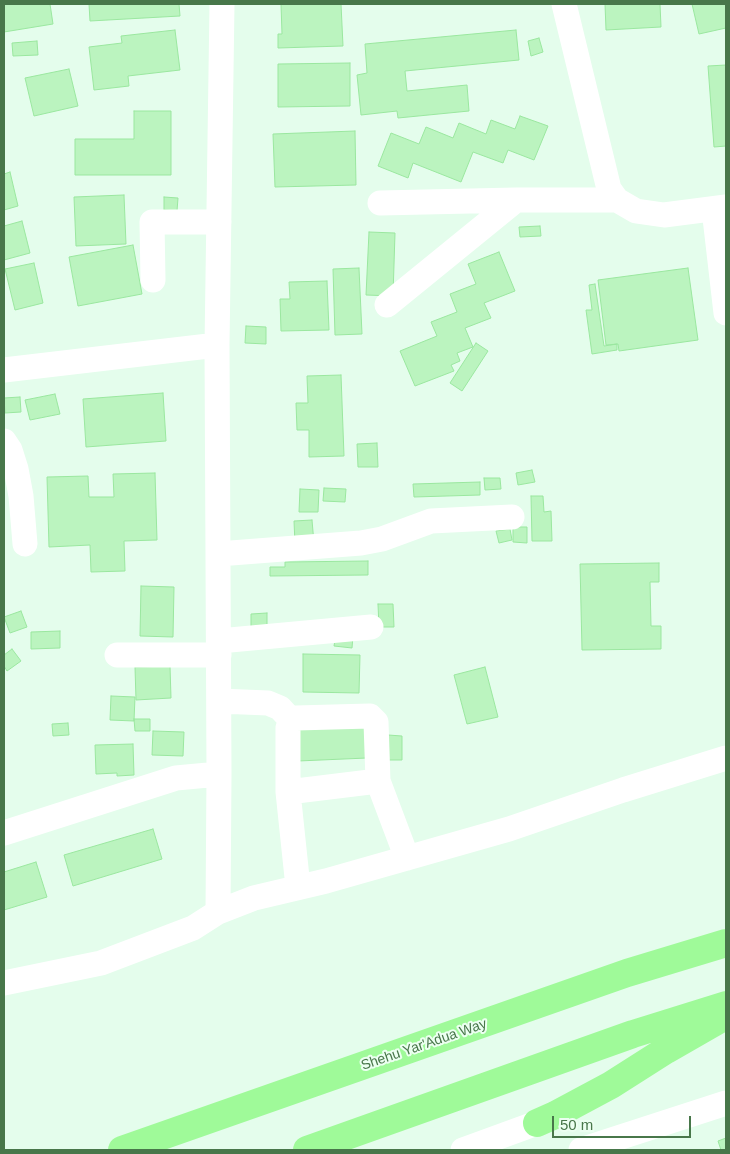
<!DOCTYPE html>
<style>
body{margin:0}
#map{position:relative;width:730px;height:1154px;overflow:hidden;background:#e4fdec;font-family:Helvetica,sans-serif}
canvas{display:block}
.frame{position:absolute;inset:0;border:5px solid #48774a;pointer-events:none}
.scale{position:absolute;left:552px;top:1116px;width:139px;height:22px;box-sizing:border-box;border:2px solid #48774a;border-top:0;padding-left:6px;font-size:15px;line-height:18px;white-space:nowrap;color:#48774a;-webkit-text-stroke:4px #ecfff1;paint-order:stroke}
</style>
<div id="map">
<canvas width="730" height="1154"></canvas>
<div class="frame"></div>
<div class="scale">50 m</div>
</div>
<script>
const g = document.querySelector('canvas').getContext('2d');
g.lineJoin = 'round';
function paint(path, color) { g.fillStyle = color; g.fill(path, 'evenodd'); }
const toPath = rows => new Path2D(rows.map(r => 'M' + r).join(''));
function trace(path, color, width, dash) { g.strokeStyle = color; g.lineWidth = width; g.lineCap = dash ? 'butt' : 'round'; g.setLineDash(dash || []); g.stroke(path); }
function label(font, color, halo, rows, align = 'center') {
  g.font = font + ' Helvetica,sans-serif'; g.lineWidth = 4; g.setLineDash([]); g.textBaseline = 'middle'; g.strokeStyle = halo; g.fillStyle = color; for (const [text, x, y, turn = 0] of rows) {
    g.save(); g.translate(x, y); g.rotate((+turn || 0) * Math.PI / 180); g.textAlign = isNaN(turn) ? turn : align; if (halo) g.strokeText(text, 0, 0); g.fillText(text, 0, 0); g.restore();
  }
}
const building = toPath([
 [4,4,50,4,53,24,4,32,4,4],
 [89,4,179,4,180,16,90,21,89,4],
 [281,4,341,4,343,46,278,48,278,34,282,34,281,4],
 [605,4,660,4,661,27,606,30,605,4],
 [692,4,726,4,726,28,699,34,692,4],
 [175,30,180,70,128,76,129,86,94,90,89,47,122,43,121,36,175,30],
 [516,30,519,60,405,71,407,91,467,85,469,111,398,118,397,111,361,115,357,75,367,73,365,44,516,30],
 [539,38,543,52,531,56,528,41,539,38],
 [37,41,38,55,13,56,12,43,37,41],
 [350,63,350,106,278,107,278,64,350,63],
 [726,65,726,146,714,147,708,66,726,65],
 [69,69,78,106,34,116,25,78,69,69],
 [134,111,171,111,171,175,75,175,75,139,134,139,134,111],
 [520,116,548,126,534,160,508,150,503,163,473,152,461,182,413,163,408,178,378,166,391,133,419,144,426,127,453,138,459,123,486,134,491,120,515,129,520,116],
 [355,131,356,185,275,187,273,134,355,131],
 [10,172,18,206,4,210,4,174,10,172],
 [124,195,126,244,76,246,74,197,124,195],
 [164,197,178,198,177,211,164,210,164,197],
 [22,221,30,253,4,260,4,226,22,221],
 [540,226,541,236,520,237,519,227,540,226],
 [369,232,395,233,393,296,366,295,369,232],
 [133,245,142,294,78,306,69,257,133,245],
 [499,252,515,291,484,303,491,318,465,328,473,347,457,353,460,361,451,365,454,371,415,386,400,351,437,336,431,322,457,312,450,294,476,284,468,264,499,252],
 [34,263,43,303,15,310,5,269,34,263],
 [359,268,362,334,335,335,333,269,359,268],
 [688,268,698,340,619,351,618,344,606,345,598,280,688,268],
 [327,281,329,330,281,331,280,299,290,299,289,282,327,281],
 [595,284,604,346,617,344,617,350,592,354,586,310,592,310,589,285,595,284],
 [246,326,266,327,266,344,245,343,246,326],
 [476,343,488,351,462,391,450,383,476,343],
 [341,375,344,456,309,457,309,430,297,430,296,403,308,403,307,376,341,375],
 [163,393,166,441,86,447,83,399,163,393],
 [55,394,60,414,30,420,25,400,55,394],
 [20,397,21,412,5,413,4,398,20,397],
 [377,443,378,467,358,467,357,444,377,443],
 [532,470,535,482,518,485,516,473,532,470],
 [155,473,157,540,124,541,125,571,91,572,90,545,49,547,47,477,88,476,89,497,114,497,113,474,155,473],
 [484,478,500,478,501,489,485,490,484,478],
 [480,482,480,495,414,497,413,484,480,482],
 [324,488,346,489,345,502,323,501,324,488],
 [300,489,319,490,318,512,299,512,300,489],
 [531,496,543,496,544,512,551,511,552,541,532,541,531,496],
 [312,520,314,543,295,544,294,521,312,520],
 [513,527,527,527,527,543,513,542,513,527],
 [510,529,512,540,499,543,496,531,510,529],
 [368,561,368,575,270,576,270,567,285,567,285,562,368,561],
 [659,563,659,582,650,582,651,626,661,626,661,649,582,650,580,564,659,563],
 [141,586,174,587,173,637,140,636,141,586],
 [378,604,393,604,394,627,379,627,378,604],
 [21,611,27,627,10,633,4,617,21,611],
 [267,613,267,629,251,630,251,614,267,613],
 [60,631,60,648,31,649,31,632,60,631],
 [336,634,353,636,352,648,334,646,336,634],
 [12,649,21,661,7,671,4,666,4,655,12,649],
 [303,654,360,655,359,693,303,692,303,654],
 [170,666,171,698,136,700,135,667,170,666],
 [485,667,498,717,467,724,454,675,485,667],
 [111,696,135,697,134,721,110,720,111,696],
 [365,717,367,758,298,761,296,720,365,717],
 [134,719,150,719,150,731,135,731,134,719],
 [68,723,69,735,53,736,52,724,68,723],
 [153,731,184,732,183,756,152,755,153,731],
 [388,735,402,736,402,760,387,760,388,735],
 [133,744,134,775,117,776,117,773,96,774,95,745,133,744],
 [153,829,162,859,73,886,64,855,153,829],
 [36,862,47,897,4,910,4,872,36,862],
 [726,1138,726,1150,721,1150,718,1141,726,1138]
]);
paint(building, '#bbf4bf');
trace(building, '#9ae79f', 1);
trace(toPath([
 [564,4,609,189,617,200,636,211,664,215,726,207],
 [380,203,516,200],
 [714,209,726,313],
 [153,280,152,222,219,222],
 [387,305,516,200,617,200],
 [4,370,217,345],
 [4,441,10,450,16,469,21,496,25,544],
 [218,554,361,543,382,539,431,521,512,517],
 [219,641,371,627],
 [117,655,219,655],
 [219,701,268,703,280,708,291,720],
 [288,792,288,728,291,720,296,718,370,716,376,722,378,781],
 [4,833,176,778,219,774],
 [298,887,288,792,378,781,407,858],
 [218,912,219,774,217,345,222,4],
 [4,983,101,963,193,928,218,912,254,898,326,881,509,829,623,790,726,758],
 [463,1150,537,1123],
 [581,1150,726,1103]
]), '#fff', 25);
trace(toPath([
 [537,1123,555,1115,611,1085,666,1050,720,1019],
 [122,1150,627,973,726,943],
 [307,1150,633,1034,726,1005]
]), '#9ffa99', 28);
label('14px', '#48774a', '#ecfff1', [
 ["Shehu Yar'Adua Way",424,1045,-19]
]);
</script>
